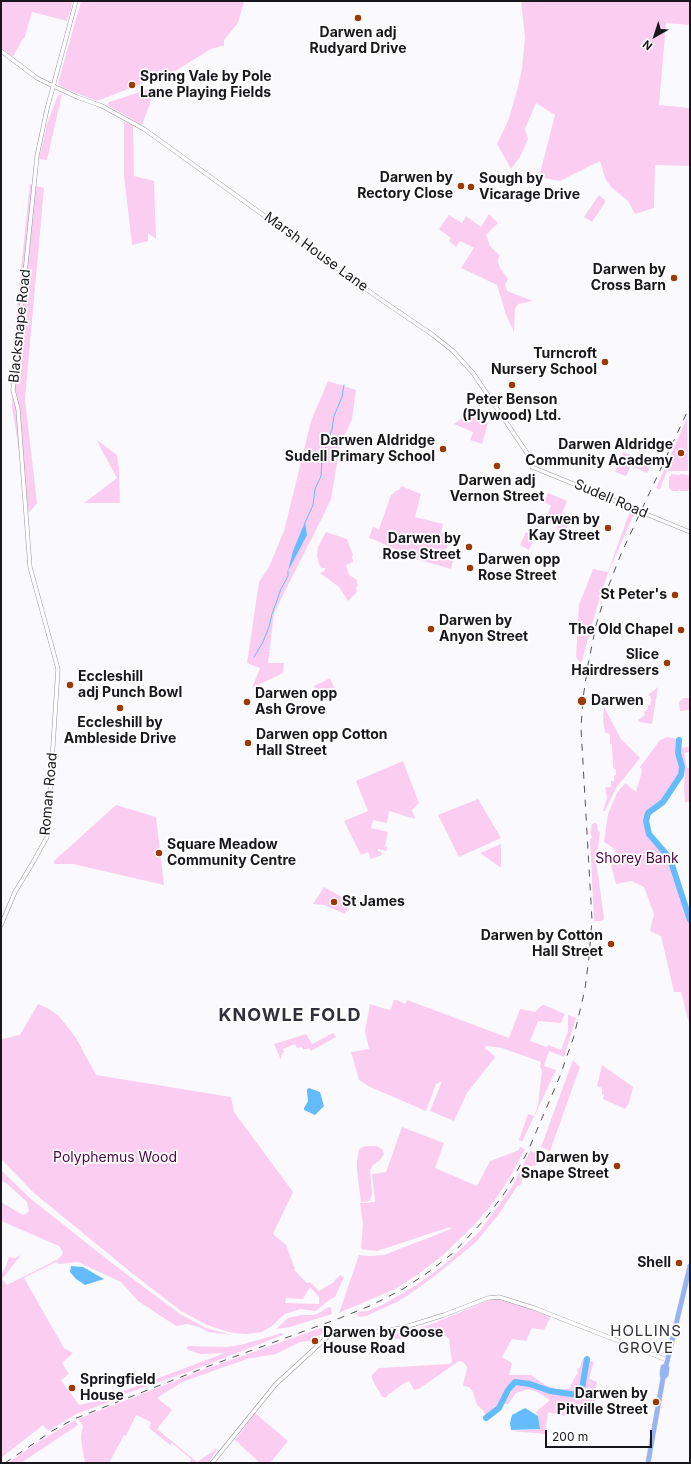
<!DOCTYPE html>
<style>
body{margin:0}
#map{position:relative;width:691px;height:1464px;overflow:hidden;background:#fafafe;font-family:Inter,sans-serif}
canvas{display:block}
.frame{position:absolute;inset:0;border:2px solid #17171d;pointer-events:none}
.north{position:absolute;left:635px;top:16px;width:40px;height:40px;-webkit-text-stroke:3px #fff;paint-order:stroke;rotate:219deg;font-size:11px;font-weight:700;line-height:16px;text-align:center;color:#17171d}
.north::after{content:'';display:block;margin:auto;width:14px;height:18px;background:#17171d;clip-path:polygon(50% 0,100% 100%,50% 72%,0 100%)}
.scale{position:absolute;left:545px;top:1430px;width:107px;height:18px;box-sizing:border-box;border:2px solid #17171d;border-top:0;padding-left:5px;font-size:12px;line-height:14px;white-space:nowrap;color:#17171d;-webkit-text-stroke:3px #fff;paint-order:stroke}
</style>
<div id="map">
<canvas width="691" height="1464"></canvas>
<div class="frame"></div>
<div class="north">N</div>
<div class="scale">200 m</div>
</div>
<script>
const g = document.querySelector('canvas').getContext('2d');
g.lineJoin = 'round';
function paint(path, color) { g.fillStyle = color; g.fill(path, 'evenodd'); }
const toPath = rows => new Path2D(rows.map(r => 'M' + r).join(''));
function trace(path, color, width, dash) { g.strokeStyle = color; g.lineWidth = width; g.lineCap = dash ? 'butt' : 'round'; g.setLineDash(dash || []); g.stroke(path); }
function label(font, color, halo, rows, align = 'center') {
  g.font = font + ' Inter,sans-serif'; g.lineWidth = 3.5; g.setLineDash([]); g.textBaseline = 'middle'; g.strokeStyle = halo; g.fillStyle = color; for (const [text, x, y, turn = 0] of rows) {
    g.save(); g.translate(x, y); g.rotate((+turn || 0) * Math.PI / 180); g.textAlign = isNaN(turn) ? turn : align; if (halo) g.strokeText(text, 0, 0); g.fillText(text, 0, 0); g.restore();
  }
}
paint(toPath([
 [1,1,73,1,67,21,32,12,25,37,22,40,13,57,1,48],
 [81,1,244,1,238,23,224,40,224,46,222,46,211,49,177,70,97,101,63,88,58,83],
 [521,1,690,1,690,25,666,23,659,105,690,108,690,166,655,165,654,208,635,214,628,201,611,187,605,178,600,161,560,181,539,177,555,115,536,103,525,129,528,139,520,157,511,169,497,144,508,121,518,87,522,68,525,37],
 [156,87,142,125,109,106,108,104,109,102],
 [62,94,47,160,39,159,47,124,58,95],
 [124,122,133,125,134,176,154,181,156,239,148,233,148,241,132,245,124,176],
 [30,184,44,188,25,399,37,503,29,513,12,407,16,316],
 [599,195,606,201,592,222,584,217],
 [489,214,498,223,486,235,490,246,499,255,498,262,500,268,508,279,505,284,507,291,533,301,518,304,515,309,514,332,506,315,497,285,461,268,474,248,460,241,456,247,449,241,451,238,439,229,449,215,462,223,466,216,481,227],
 [328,381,356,390,352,419,340,446,331,499,326,510,274,613,268,663,284,663,283,673,252,688,260,668,247,663,259,582,269,567,284,531,311,421],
 [477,407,488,423,482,444,470,440,473,432,454,424],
 [687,418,688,471,667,471,660,489,656,488],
 [97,440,117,455,119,469,120,503,84,503,117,478,100,447],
 [623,452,652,463,647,473,631,466,626,476,615,472],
 [671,474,679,475,679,476,681,474,688,475,690,476,690,474,690,491,688,489,688,491,680,491,679,489,679,491,671,491,671,489,669,489,669,476,671,476],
 [401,486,421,494,415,517,443,524,441,533,450,536,444,557,453,560,451,569,416,559,375,540,369,538,373,527,379,529,391,495,397,490,399,490],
 [548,493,567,501,562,513,571,517,565,533,557,530,557,525,545,520,551,506,544,502],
 [630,511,634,514,608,573,597,607,581,664,576,657,579,605,593,569,608,572],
 [326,532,347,539,353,555,352,556,353,562,346,565,349,575,356,579,358,586,356,587,357,592,348,601,339,587,320,573,324,571,326,568,321,568,319,564,317,556,318,547],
 [526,532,535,537,529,550,520,545],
 [330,678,337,694,326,700,320,701,314,686],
 [658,687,652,724,639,722,638,720,645,715,644,712,648,709,648,706,651,704,650,702,652,700,650,698,651,697,648,695],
 [684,698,690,698,690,710,680,711,679,702],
 [604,707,621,739,640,758,616,788,605,811,603,811,607,798,605,787,611,787,611,781,614,781,614,775,616,775,616,770,613,768,612,744,610,744,610,734,605,733,603,720],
 [667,737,677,739,678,748,690,747,690,752,684,753,687,768,690,768,690,802,685,802,684,789,685,768,680,768,680,772,676,779,665,798,647,812,645,821,648,834,666,857,690,923,690,1027,681,992,674,992,661,936,650,931,654,914,644,887,632,881,616,884,610,862,616,850,604,842,608,814,617,793,625,783,636,792,642,771,640,767,660,740],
 [403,761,419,803,412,810,415,819,389,811,387,823,373,820,371,828,388,832,385,846,387,847,386,851,378,849,378,851,381,852,382,855,371,859,368,852,361,855,344,821,368,811,356,781],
 [478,799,501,838,459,857,438,815],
 [116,805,156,817,164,885,73,864,54,864,54,861],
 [595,823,597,824,598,831,600,832,596,860,604,918,603,920,600,921,594,921,590,840,592,837,590,833,592,824],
 [501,844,501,868,480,853],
 [324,887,350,902,345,914,324,905,313,904],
 [394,1000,397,1000,405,1004,407,1000,509,1038,520,1009,535,1012,541,1006,544,1005,565,1014,561,1023,538,1021,530,1041,547,1047,548,1045,561,1050,568,1031,568,1015,576,1018,564,1057,549,1051,544,1066,556,1070,522,1142,519,1140,528,1114,534,1116,538,1105,542,1070,540,1067,541,1062,502,1048,486,1046,485,1049,489,1051,495,1057,467,1093,454,1121,430,1111,442,1081,436,1084,426,1111,370,1087,359,1080,351,1052,369,1049,365,1031,370,1004,389,1010,391,1009],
 [38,1004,49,1009,59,1016,76,1038,96,1075,231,1097,234,1112,293,1192,273,1234,286,1245,295,1269,294,1270,307,1283,310,1282,319,1291,334,1282,335,1280,340,1275,344,1277,335,1297,329,1300,322,1306,315,1311,300,1309,285,1314,272,1326,262,1332,246,1334,234,1333,225,1331,207,1325,181,1311,133,1274,34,1193,1,1159,1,1039,20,1035],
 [310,1287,319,1297,319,1304,285,1303,286,1298,303,1299],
 [333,1033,336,1037,311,1051,309,1048,303,1050,302,1047,297,1048,295,1044,283,1049,284,1052,282,1053,281,1060,274,1044,306,1034,312,1044],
 [573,1060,580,1067,550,1151,541,1147],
 [602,1065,633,1087,629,1103,625,1109,603,1099,604,1095,602,1094,602,1088,597,1086],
 [402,1127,444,1143,435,1168,477,1186,490,1161,519,1150,520,1147,525,1149,509,1179,490,1207,475,1224,442,1256,417,1275,395,1289,339,1313,359,1255,369,1256,384,1255,451,1229,450,1227,377,1251,361,1249,363,1223,360,1203,375,1202,372,1174,386,1172],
 [365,1146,377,1146,382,1149,384,1154,379,1161,373,1165,370,1170,372,1194,370,1201,361,1202,357,1171,357,1161,359,1149],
 [530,1151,541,1155,538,1163,537,1165,527,1167,520,1186,518,1185,499,1214,476,1242,436,1275,407,1296,397,1302,366,1316,360,1317,357,1316,358,1312,367,1311,382,1305,415,1286,445,1264,466,1244,480,1231,512,1187],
 [1,1170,31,1199,113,1264,180,1314,206,1328,232,1335,208,1332,199,1327,187,1324,176,1326,138,1301,121,1282,78,1262,59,1264,56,1262,24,1278,64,1348,73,1353,62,1363,69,1374,61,1380,79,1405,97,1401,225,1353,200,1354,188,1350,186,1348,188,1346,228,1347,244,1344,282,1333,283,1335,188,1372,128,1393,117,1394,110,1402,78,1413,48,1431,43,1425,1,1458,1,1275,6,1266,9,1257,15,1258,21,1255,2,1279,4,1282,7,1285,58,1259,62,1255,63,1252,59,1246,1,1221,1,1202,21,1214,24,1215,29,1211,27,1202,6,1183,1,1181],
 [495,1299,502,1299,517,1303,516,1306,518,1304,551,1316,544,1330,532,1328,526,1341,512,1339,502,1357,512,1363,509,1375,531,1375,545,1385,556,1389,569,1389,576,1375,578,1374,577,1370,580,1367,583,1358,585,1359,581,1388,577,1394,550,1390,530,1382,515,1382,507,1389,498,1407,486,1416,483,1410,477,1405,473,1392,469,1387,463,1386,467,1367,463,1362,459,1361,419,1389,414,1390,409,1381,403,1384,388,1395,386,1398,382,1397,372,1379,372,1375,379,1368,449,1364,452,1362,449,1339,444,1335,395,1339,395,1334,432,1324,487,1301],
 [328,1307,331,1308,332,1314,290,1327,276,1329,288,1318,301,1315,314,1315,319,1313],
 [332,1324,332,1328,330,1330,318,1336,311,1342,309,1341,300,1342,276,1354,247,1359,182,1382,157,1398,172,1410,157,1429,197,1462,212,1452,216,1448,217,1450,208,1463,192,1463,190,1461,191,1459,179,1449,172,1443,170,1445,149,1428,151,1422,136,1415,126,1436,124,1435,109,1463,85,1463,82,1447,81,1436,83,1426,78,1419,208,1368],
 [588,1360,594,1362,590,1375,590,1379,597,1382,594,1404,581,1413,570,1412,565,1416,548,1412,545,1434,511,1431,540,1429,538,1416,536,1412,550,1400,537,1392,528,1389,516,1393,508,1404,506,1404,504,1403,515,1386,519,1385,528,1385,550,1393,566,1396,578,1396,583,1389],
 [255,1413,288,1441,270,1463,260,1463,235,1440],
 [75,1420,78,1425,21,1463,8,1463,35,1444]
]), '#fbcef1');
paint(toPath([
 [305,522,307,535,288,571,293,551],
 [309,1088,320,1092,324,1106,315,1115,304,1110,304,1108,308,1101,307,1092,307,1089],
 [71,1266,83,1267,104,1279,85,1285,76,1279,70,1272],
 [525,1408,538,1416,540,1429,511,1430,510,1423,512,1415]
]), '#64bcfc');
trace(toPath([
 [305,523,313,505,315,489,321,476,322,458,332,429,334,416,342,397,344,385],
 [254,657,263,642,269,627,272,614,281,589,288,576,288,571]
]), '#64bcfc', 1);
trace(toPath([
 [679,740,678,753,682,767,681,775,663,802,648,813,646,821,649,834,667,855,671,862,690,920],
 [486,1418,499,1408,508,1390,515,1382,530,1384,550,1391,578,1395,582,1389,587,1359]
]), '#64bcfc', 6);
const tertiary = toPath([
 [1,51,37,78,49,84,77,97,102,106,144,129,377,297,433,335,453,351,473,373,533,462,532,467,635,509],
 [646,514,690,532],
 [1,925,15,892,32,864,47,837,58,669,30,567,18,409,13,390,37,156,47,109,76,1],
 [212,1463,276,1384,335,1330,351,1333,364,1333,376,1332,402,1328,444,1315,488,1298,499,1297,534,1308,667,1360]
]);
const trunk = toPath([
 [663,1378,666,1375,667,1368,666,1366],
 [648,1463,663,1378,662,1374,663,1367,666,1366,690,1266]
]);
trace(tertiary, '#9594a5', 4.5);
trace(trunk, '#d5d5d6', 5.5);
trace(tertiary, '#fff', 3.5);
trace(trunk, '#96b3f6', 4.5);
trace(toPath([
 [5,1463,52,1431,74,1419,209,1366,340,1318,372,1305,403,1289,430,1271,453,1253,486,1218,506,1191,528,1151,560,1076,574,1036,585,989,589,957,592,920,581,728,583,698,588,665,596,625,607,590,621,554,690,406]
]), '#525257', 1, [7, 7]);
const tertiaryBridge = toPath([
 [635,509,646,514]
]);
trace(tertiaryBridge, '#9594a5', 4.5, []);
trace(tertiaryBridge, '#fff', 3.5);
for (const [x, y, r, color] of [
 [358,18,4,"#9d3903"],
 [132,85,4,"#9d3903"],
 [461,186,4,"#9d3903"],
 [471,187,4,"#9d3903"],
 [674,278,4,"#9d3903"],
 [605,362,4,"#9d3903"],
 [512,385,4,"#9d3903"],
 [443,449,4,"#9d3903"],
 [681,453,4,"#9d3903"],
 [497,466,4,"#9d3903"],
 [608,528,4,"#9d3903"],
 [469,547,4,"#9d3903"],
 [470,568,4,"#9d3903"],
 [675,595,4,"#9d3903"],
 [431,629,4,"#9d3903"],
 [681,630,4,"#9d3903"],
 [667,663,4,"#9d3903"],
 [70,685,4,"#9d3903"],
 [582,701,5,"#9d3903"],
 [247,702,4,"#9d3903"],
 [120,708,4,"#9d3903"],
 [248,743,4,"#9d3903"],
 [159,853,4,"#9d3903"],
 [334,902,4,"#9d3903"],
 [611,944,4,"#9d3903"],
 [617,1166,4,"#9d3903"],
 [679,1263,4,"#9d3903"],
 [315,1341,4,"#9d3903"],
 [72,1388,4,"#9d3903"],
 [656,1402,4,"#9d3903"]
]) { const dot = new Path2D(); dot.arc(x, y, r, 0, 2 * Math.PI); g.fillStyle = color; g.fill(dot); trace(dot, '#fff', 1.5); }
label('bold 14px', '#17171d', '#fff', [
 ["Darwen adj",358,33,"center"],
 ["Rudyard Drive",358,49,"center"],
 ["Spring Vale by Pole",140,77,"left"],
 ["Lane Playing Fields",140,93,"left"],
 ["Darwen by",453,178],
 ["Rectory Close",453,194],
 ["Sough by",479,179,"left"],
 ["Vicarage Drive",479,195,"left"],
 ["Darwen by",666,270],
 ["Cross Barn",666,286],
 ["Turncroft",597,354],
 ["Nursery School",597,370],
 ["Peter Benson",512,400,"center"],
 ["(Plywood) Ltd.",512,416,"center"],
 ["Darwen Aldridge",435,441],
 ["Sudell Primary School",435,457],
 ["Darwen Aldridge",673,445],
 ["Community Academy",673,461],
 ["Darwen adj",497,481,"center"],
 ["Vernon Street",497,497,"center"],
 ["Darwen by",600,520],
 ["Kay Street",600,536],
 ["Darwen by",461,539],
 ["Rose Street",461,555],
 ["Darwen opp",478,560,"left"],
 ["Rose Street",478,576,"left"],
 ["St Peter's",667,595],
 ["Darwen by",439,621,"left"],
 ["Anyon Street",439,637,"left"],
 ["The Old Chapel",673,630],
 ["Slice",659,655],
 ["Hairdressers",659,671],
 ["Eccleshill",78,677,"left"],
 ["adj Punch Bowl",78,693,"left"],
 ["Darwen opp",255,694,"left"],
 ["Ash Grove",255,710,"left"],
 ["Darwen",591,701,"left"],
 ["Eccleshill by",120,723,"center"],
 ["Ambleside Drive",120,739,"center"],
 ["Darwen opp Cotton",256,735,"left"],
 ["Hall Street",256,751,"left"],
 ["Square Meadow",167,845,"left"],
 ["Community Centre",167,861,"left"],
 ["St James",342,902,"left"],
 ["Darwen by Cotton",603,936],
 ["Hall Street",603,952],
 ["Darwen by",609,1158],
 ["Snape Street",609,1174],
 ["Shell",671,1263],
 ["Darwen by Goose",323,1333,"left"],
 ["House Road",323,1349,"left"],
 ["Springfield",80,1380,"left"],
 ["House",80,1396,"left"],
 ["Darwen by",648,1394],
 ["Pitville Street",648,1410]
], 'right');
label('14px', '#17171d', '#fff', [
 ["Marsh House Lane",316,252,36],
 ["Blacksnape Road",20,326,-84],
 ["Sudell Road",611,499,23],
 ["Roman Road",49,794,-85]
]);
label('14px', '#4c0545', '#fff', [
 ["Shorey Bank",637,859],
 ["Polyphemus Wood",115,1158]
]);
g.letterSpacing = '1px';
label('15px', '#302f3c', '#fff', [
 ["HOLLINS",646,1331],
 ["GROVE",646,1348]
]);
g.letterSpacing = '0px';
g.letterSpacing = '1px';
label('bold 18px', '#302f3c', '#fff', [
 ["KNOWLE FOLD",290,1016]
]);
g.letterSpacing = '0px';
</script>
